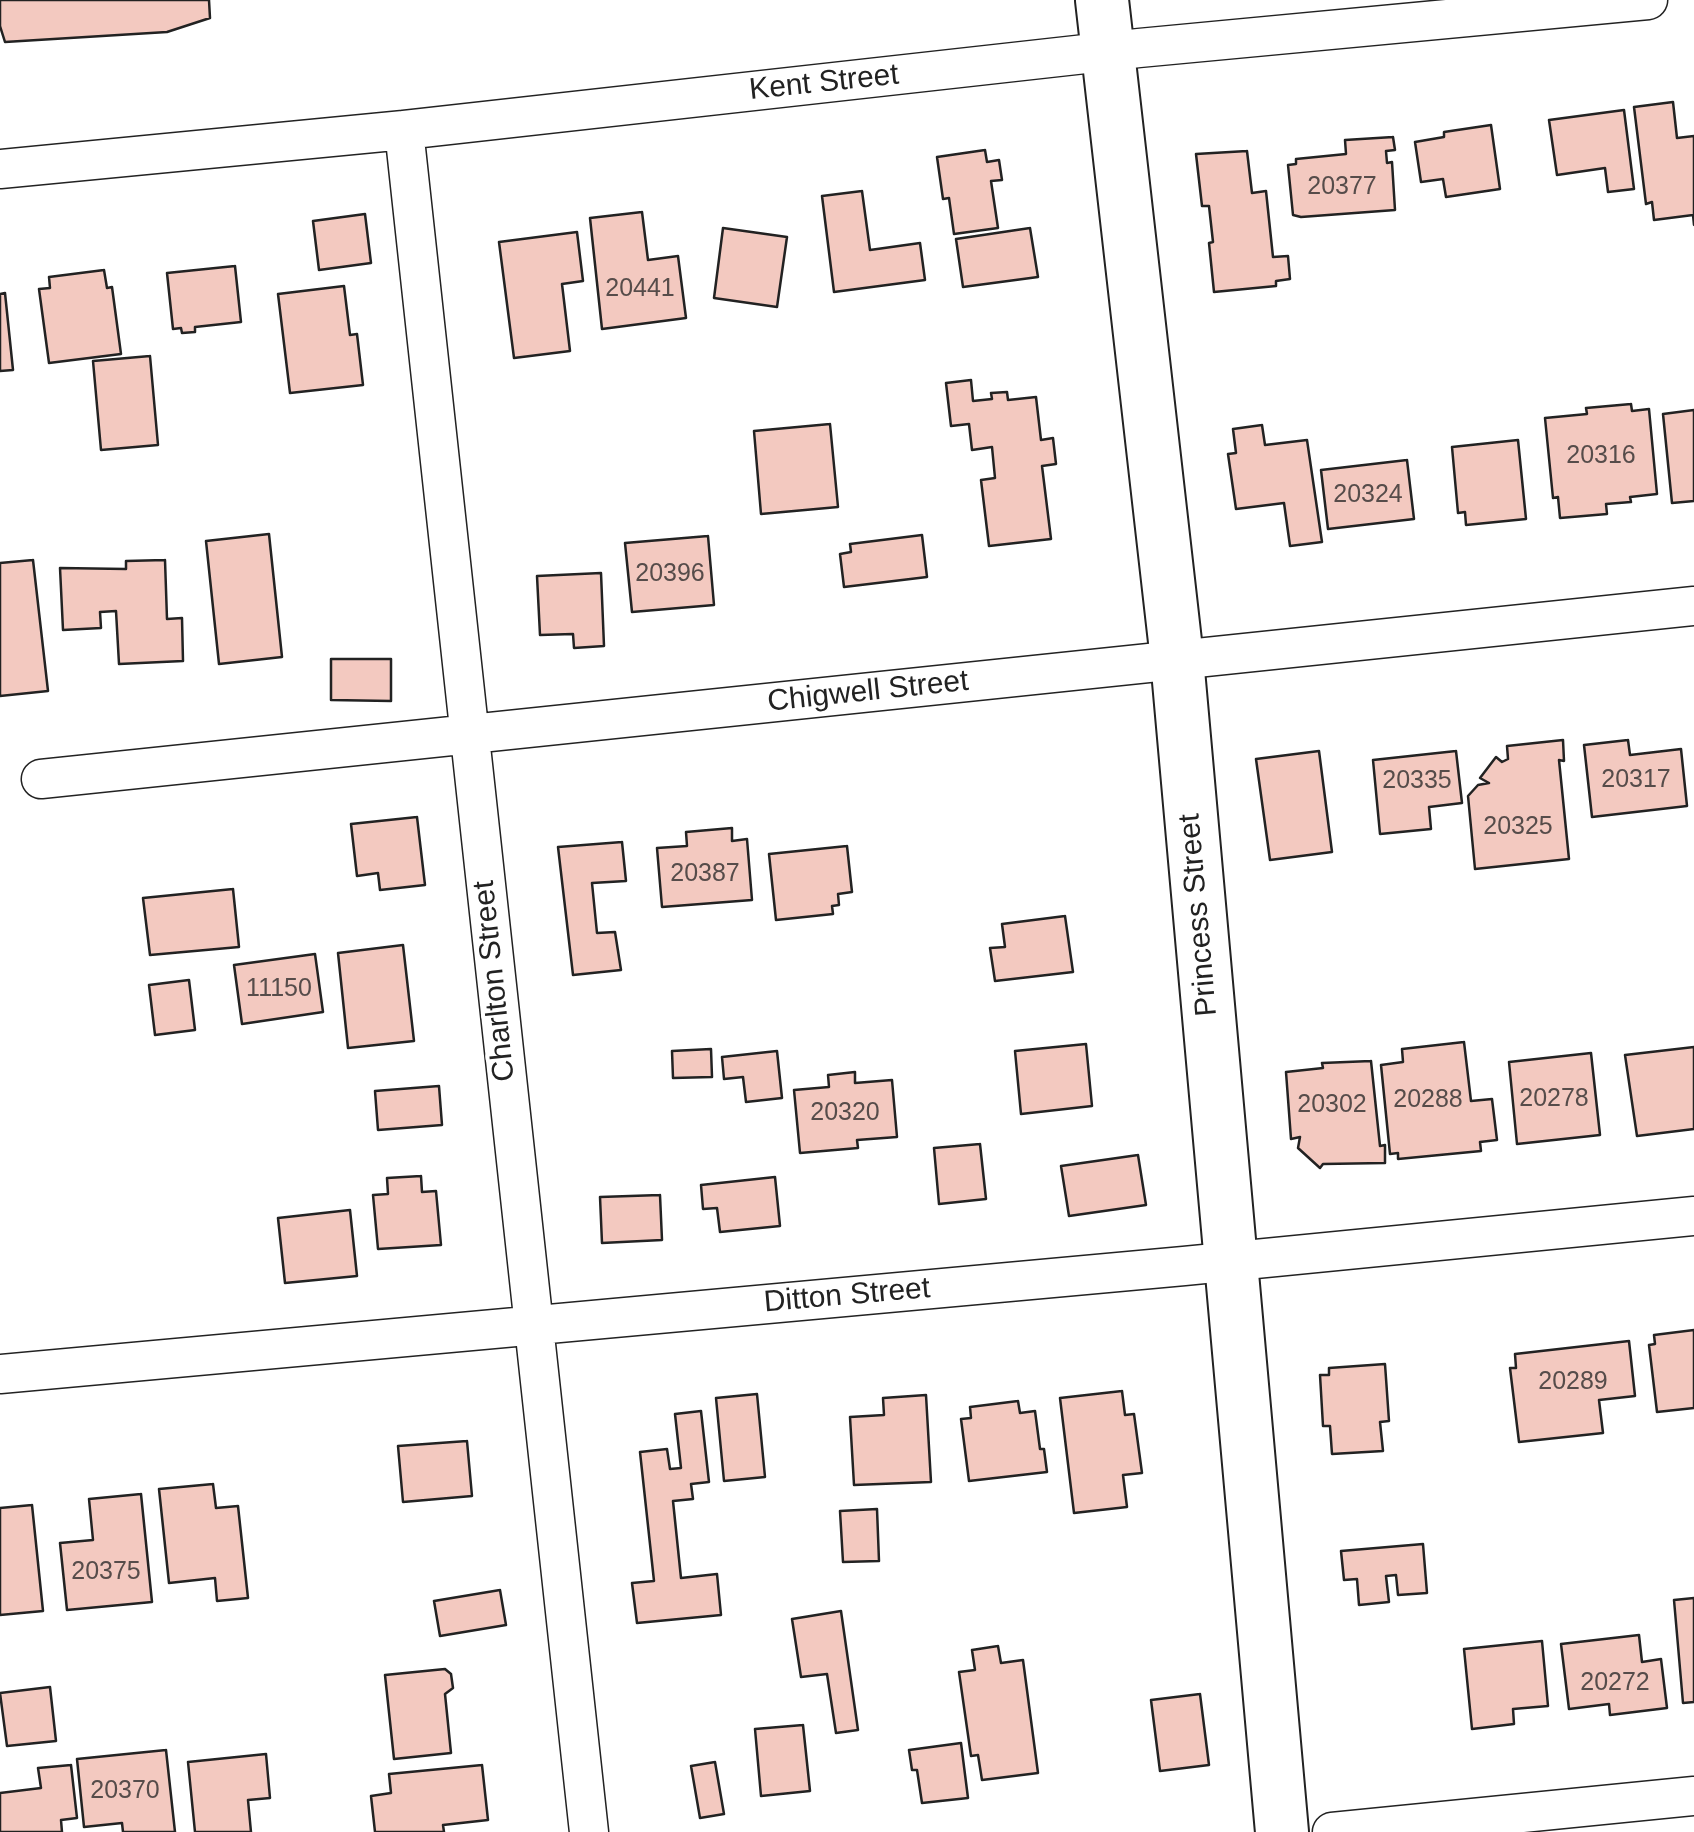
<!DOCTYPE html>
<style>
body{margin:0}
canvas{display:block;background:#fff}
</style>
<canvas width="1694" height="1832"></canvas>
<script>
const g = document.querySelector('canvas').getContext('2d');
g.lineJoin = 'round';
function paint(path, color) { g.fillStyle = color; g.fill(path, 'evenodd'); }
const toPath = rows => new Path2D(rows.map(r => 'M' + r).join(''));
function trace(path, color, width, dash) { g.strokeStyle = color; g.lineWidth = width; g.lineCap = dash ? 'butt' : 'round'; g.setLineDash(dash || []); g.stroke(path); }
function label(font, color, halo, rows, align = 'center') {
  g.font = font + ' Helvetica,sans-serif'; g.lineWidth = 8; g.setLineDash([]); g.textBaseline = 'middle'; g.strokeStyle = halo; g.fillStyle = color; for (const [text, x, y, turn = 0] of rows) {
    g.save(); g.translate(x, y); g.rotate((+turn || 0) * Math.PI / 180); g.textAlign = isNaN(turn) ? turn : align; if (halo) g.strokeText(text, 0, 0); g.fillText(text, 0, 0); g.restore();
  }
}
const building = toPath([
 [0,0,209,0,210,18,167,32,5,42,0,26,0,0],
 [1673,102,1677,138,1694,136,1694,225,1693,215,1654,220,1652,202,1646,204,1634,107,1673,102],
 [1624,110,1634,189,1608,192,1605,168,1557,175,1549,120,1624,110],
 [1491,125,1500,189,1446,197,1443,179,1421,182,1415,142,1444,137,1444,132,1491,125],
 [1393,137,1395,150,1386,151,1387,163,1392,162,1395,210,1301,217,1293,215,1288,165,1296,164,1296,159,1346,154,1345,140,1393,137],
 [985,150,987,162,999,160,1002,180,991,181,998,228,954,234,949,198,943,199,937,157,985,150],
 [1247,151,1252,193,1266,191,1273,257,1288,256,1290,279,1276,281,1276,286,1214,292,1209,243,1213,242,1209,206,1202,206,1196,154,1247,151],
 [862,191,870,250,920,243,925,280,834,292,822,196,862,191],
 [642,212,648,260,678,256,686,318,602,329,590,218,642,212],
 [365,214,371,263,319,270,313,221,365,214],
 [723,228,787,237,777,307,714,298,723,228],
 [1030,228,1038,277,963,287,956,239,1030,228],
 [577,232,583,281,562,284,570,351,514,358,499,242,577,232],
 [235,266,241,322,195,327,195,332,182,333,181,328,173,329,167,273,235,266],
 [104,270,107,288,112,287,121,354,49,363,39,289,50,288,49,277,104,270],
 [344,286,350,335,357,334,363,385,290,393,278,294,344,286],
 [5,293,13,370,0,371,0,294,5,293],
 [150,356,158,445,101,450,93,361,150,356],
 [971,380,973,401,992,399,991,393,1007,392,1008,400,1036,397,1041,440,1053,438,1056,464,1042,466,1051,539,989,546,981,480,995,478,992,447,972,450,969,424,951,426,946,383,971,380],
 [1631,404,1632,411,1649,409,1657,494,1630,497,1631,502,1606,504,1607,514,1560,518,1558,497,1553,498,1545,418,1587,414,1586,408,1631,404],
 [1694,410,1694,501,1672,503,1663,414,1694,410],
 [830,424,838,507,761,514,754,431,830,424],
 [1262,425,1265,445,1307,440,1322,542,1290,546,1284,503,1236,509,1228,454,1236,453,1233,429,1262,425],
 [1518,440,1526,519,1466,525,1465,512,1458,513,1452,447,1518,440],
 [1407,460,1414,519,1328,529,1321,470,1407,460],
 [269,534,282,657,219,664,206,541,269,534],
 [922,535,927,577,844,587,840,554,851,552,850,544,922,535],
 [708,536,714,605,632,612,625,543,708,536],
 [33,560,48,691,0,696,0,563,33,560],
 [165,560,167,619,182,618,183,661,119,664,116,611,100,612,101,628,63,630,60,568,126,569,126,561,165,560],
 [601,573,604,646,574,648,573,634,540,635,537,576,601,573],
 [331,659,391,659,391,701,331,700,331,659],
 [1563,740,1564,761,1559,760,1569,859,1475,869,1468,796,1478,785,1489,783,1480,778,1496,757,1502,762,1508,759,1507,746,1563,740],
 [1628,740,1630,755,1681,749,1687,806,1592,817,1584,745,1628,740],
 [1319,751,1332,852,1270,860,1256,759,1319,751],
 [1456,751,1462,803,1429,807,1431,829,1380,834,1373,760,1456,751],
 [417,817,425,885,380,890,378,873,357,876,351,824,417,817],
 [732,828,732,841,747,839,752,900,662,907,657,848,687,846,686,832,732,828],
 [622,842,626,881,592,883,597,933,615,932,621,970,573,975,558,847,622,842],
 [847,846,852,892,838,894,839,905,832,906,833,914,776,920,769,854,847,846],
 [233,889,239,947,150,955,143,898,233,889],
 [1065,916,1073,972,995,981,990,948,1005,947,1002,924,1065,916],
 [403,945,414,1041,348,1048,338,953,403,945],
 [315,954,323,1012,242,1024,234,965,315,954],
 [189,980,195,1030,155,1035,149,985,189,980],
 [1464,1042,1471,1101,1492,1099,1497,1140,1480,1142,1481,1151,1398,1159,1398,1153,1390,1154,1381,1065,1403,1062,1402,1049,1464,1042],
 [1086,1044,1092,1106,1021,1114,1015,1051,1086,1044],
 [1694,1047,1694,1129,1637,1136,1625,1055,1694,1047],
 [711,1049,712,1077,673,1078,672,1051,711,1049],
 [777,1051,782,1098,746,1102,743,1077,724,1079,722,1057,777,1051],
 [1591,1053,1600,1135,1517,1144,1509,1062,1591,1053],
 [1371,1061,1380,1146,1385,1145,1385,1163,1323,1164,1320,1168,1298,1148,1300,1137,1291,1139,1286,1072,1323,1068,1322,1063,1371,1061],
 [855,1072,855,1083,892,1080,897,1137,857,1140,858,1148,800,1153,794,1090,829,1087,828,1075,855,1072],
 [439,1086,442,1125,378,1130,375,1091,439,1086],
 [980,1144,986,1199,939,1204,934,1148,980,1144],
 [1138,1155,1146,1205,1069,1216,1061,1166,1138,1155],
 [421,1176,422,1192,436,1191,441,1245,378,1249,373,1195,388,1194,387,1178,421,1176],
 [775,1177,780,1226,720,1232,717,1208,703,1209,701,1185,775,1177],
 [660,1195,662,1240,602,1243,600,1197,660,1195],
 [350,1210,357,1276,285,1283,278,1218,350,1210],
 [1694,1330,1694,1408,1657,1412,1649,1345,1655,1344,1654,1335,1694,1330],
 [1629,1341,1635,1396,1599,1400,1603,1433,1519,1442,1510,1368,1516,1368,1515,1354,1629,1341],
 [1385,1364,1389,1421,1380,1422,1383,1451,1332,1454,1330,1426,1323,1426,1320,1375,1329,1375,1329,1368,1385,1364],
 [1122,1391,1125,1415,1134,1414,1142,1473,1123,1475,1127,1507,1074,1513,1060,1398,1122,1391],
 [757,1394,765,1477,724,1481,716,1398,757,1394],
 [926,1395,931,1482,854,1485,850,1417,884,1415,883,1398,926,1395],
 [1018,1401,1020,1413,1035,1411,1040,1449,1044,1449,1047,1472,969,1481,961,1419,971,1418,970,1407,1018,1401],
 [701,1411,709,1482,691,1484,693,1499,673,1501,681,1578,717,1574,721,1615,637,1623,632,1583,654,1581,640,1452,667,1449,670,1469,681,1468,675,1414,701,1411],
 [467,1441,472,1496,403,1502,398,1446,467,1441],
 [213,1484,216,1508,238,1506,248,1598,217,1601,215,1578,169,1583,159,1489,213,1484],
 [141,1494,152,1602,67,1610,60,1543,93,1540,89,1499,141,1494],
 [32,1505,43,1611,0,1615,0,1508,32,1505],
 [877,1509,879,1561,843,1562,840,1511,877,1509],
 [1423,1544,1427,1593,1398,1595,1396,1575,1386,1576,1389,1602,1359,1605,1357,1579,1344,1580,1341,1551,1423,1544],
 [500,1590,506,1625,440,1636,434,1601,500,1590],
 [1694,1598,1694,1702,1683,1703,1674,1600,1694,1598],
 [841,1611,858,1730,836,1733,827,1674,801,1677,792,1619,841,1611],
 [1639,1635,1642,1662,1661,1659,1667,1708,1610,1715,1609,1704,1569,1709,1561,1644,1639,1635],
 [1542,1641,1548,1706,1513,1709,1514,1724,1472,1729,1464,1649,1542,1641],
 [998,1646,1001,1663,1023,1660,1038,1773,982,1780,978,1755,971,1756,959,1672,975,1670,972,1650,998,1646],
 [445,1669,451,1674,453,1688,445,1694,451,1753,394,1759,385,1675,445,1669],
 [50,1687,56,1741,7,1746,0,1693,50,1687],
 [1200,1694,1209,1765,1160,1771,1151,1700,1200,1694],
 [803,1725,810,1791,761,1796,755,1729,803,1725],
 [961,1743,968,1798,922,1803,917,1770,912,1770,909,1750,961,1743],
 [166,1750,175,1832,123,1832,122,1823,84,1827,77,1759,166,1750],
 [266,1754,270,1798,248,1800,251,1832,195,1832,188,1762,266,1754],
 [715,1762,724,1814,700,1818,691,1766,715,1762],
 [71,1765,77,1818,61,1820,62,1832,0,1832,0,1793,41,1788,38,1768,71,1765],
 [482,1765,488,1820,443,1825,444,1832,375,1832,371,1796,391,1793,389,1774,482,1765]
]);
paint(building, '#f3c9c0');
trace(building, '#222', 2.5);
const street = toPath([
 [404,130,589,1832],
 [0,169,404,130,1139,48,1648,0],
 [41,779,1694,606],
 [0,1374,1184,1266,1694,1216],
 [1332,1832,1694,1796]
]);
const secondary = toPath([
 [1102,0,1177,659,1282,1832]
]);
trace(street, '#222', 41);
trace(secondary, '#222', 56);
trace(street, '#fff', 38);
trace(secondary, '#fff', 52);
label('25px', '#564c4a', null, [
 ["20377",1342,187],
 ["20441",640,289],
 ["20316",1601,456],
 ["20324",1368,495],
 ["20396",670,574],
 ["20317",1636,780],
 ["20335",1417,781],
 ["20325",1518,827],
 ["20387",705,874],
 ["11150",279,989],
 ["20278",1554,1099],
 ["20288",1428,1100],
 ["20302",1332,1105],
 ["20320",845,1113],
 ["20289",1573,1382],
 ["20375",106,1572],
 ["20272",1615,1683],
 ["20370",125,1791]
]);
label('30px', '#222', '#fff', [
 ["Kent Street",824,83,-6],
 ["Chigwell Street",868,692,-6],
 ["Princess Street",1199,915,-95],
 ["Charlton Street",495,981,-96],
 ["Ditton Street",847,1296,-5]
]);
</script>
